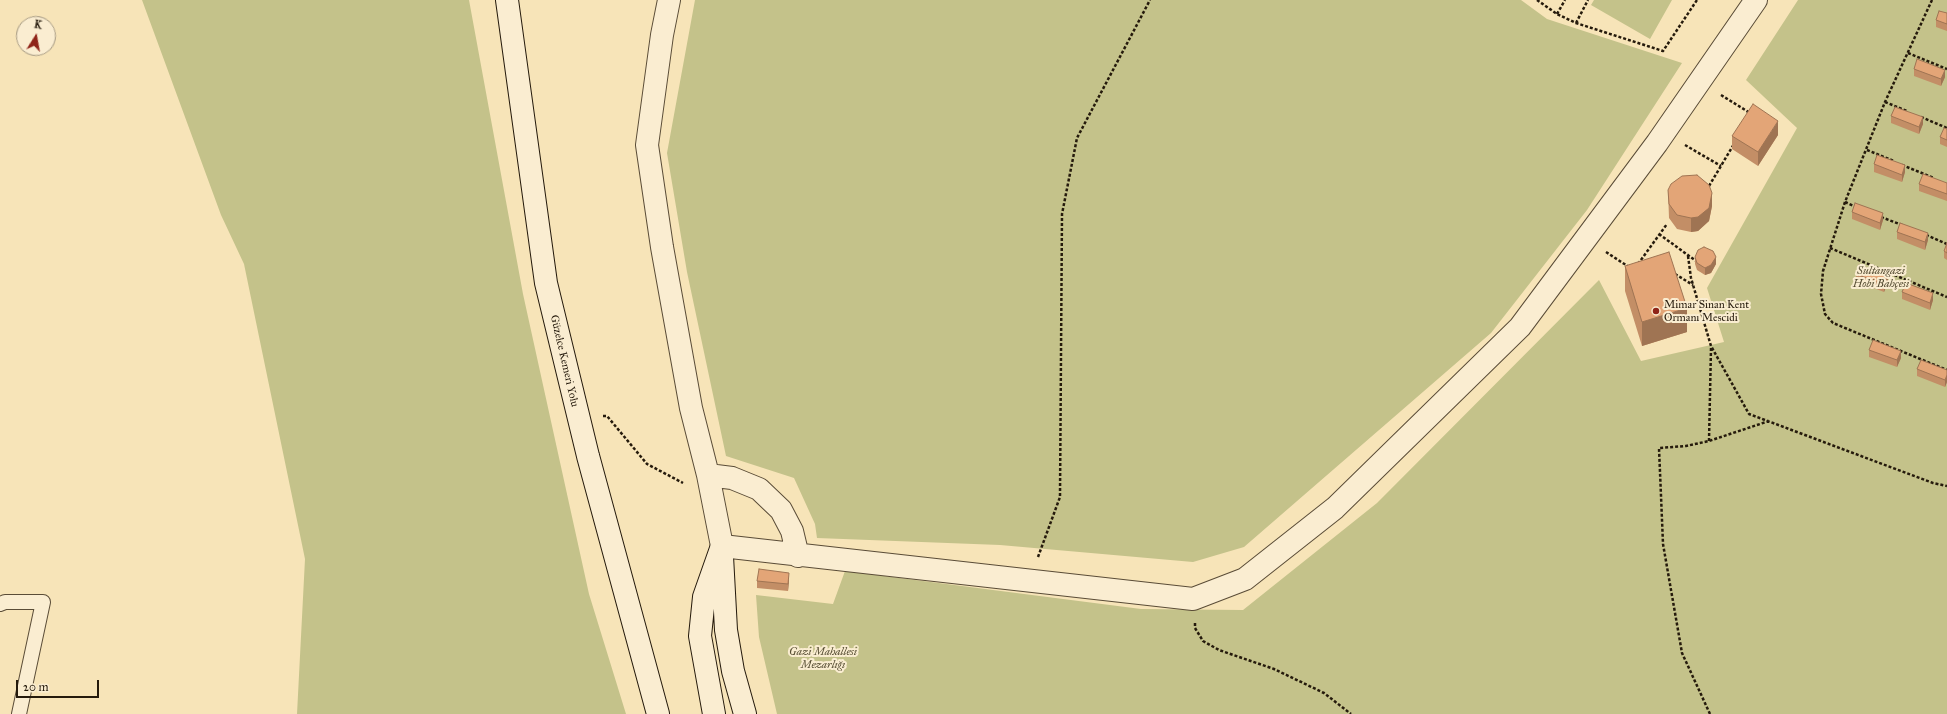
<!DOCTYPE html>
<meta charset="utf-8">
<style>
body{margin:0}
#map{position:relative;width:1947px;height:714px;overflow:hidden;background:#f7e4b8;font-family:"IM FELL Great Primer",serif}
canvas{display:block}
.north{position:absolute;left:16px;top:16px;width:40px;height:40px;box-sizing:border-box;background:#faedd1;border:1px solid #a59982;border-radius:50%;rotate:11deg;font-size:11px;font-weight:700;line-height:16px;text-align:center;color:#251a0c}
.north::after{content:'';display:block;margin:auto;width:14px;height:18px;background:#8f2418;clip-path:polygon(50% 0,100% 100%,50% 72%,0 100%)}
.scale{position:absolute;left:16px;top:680px;width:83px;height:18px;box-sizing:border-box;border:2px solid #251a0c;border-top:0;padding-left:5px;font-size:12px;line-height:14px;white-space:nowrap;color:#251a0c;-webkit-text-stroke:3px #faedd1;paint-order:stroke}
</style>
<div id="map">
<canvas width="1947" height="714"></canvas>
<div class="north">K</div>
<div class="scale">20 m</div>
</div>
<script>
const g = document.querySelector('canvas').getContext('2d');
g.lineJoin = 'round';
function paint(path, color) { g.fillStyle = color; g.fill(path, 'evenodd'); }
const toPath = rows => new Path2D(rows.map(r => 'M' + r).join(''));
function trace(path, color, width, dash) { g.strokeStyle = color; g.lineWidth = width; g.lineCap = dash ? 'butt' : 'round'; g.setLineDash(dash || []); g.stroke(path); }
function label(font, color, halo, rows, align = 'center') {
  g.font = font + ' "IM FELL Great Primer",serif'; g.lineWidth = 4; g.setLineDash([]); g.textBaseline = 'middle'; g.strokeStyle = halo; g.fillStyle = color; for (const [text, x, y, turn = 0] of rows) {
    g.save(); g.translate(x, y); g.rotate((+turn || 0) * Math.PI / 180); g.textAlign = isNaN(turn) ? turn : align; if (halo) g.strokeText(text, 0, 0); g.fillText(text, 0, 0); g.restore();
  }
}
paint(toPath([
 [142,0,469,0,523,294,589,594,626,714,297,714,305,559,244,264,221,215],
 [695,0,1521,0,1547,19,1682,63,1587,210,1491,333,1244,547,1193,562,1000,545,817,538,815,524,794,478,726,456,687,272,667,153],
 [1594,0,1672,0,1650,39,1591,5],
 [1798,0,1947,0,1947,714,777,714,759,637,756,595,833,604,845,571,1141,609,1243,610,1377,503,1599,280,1641,361,1724,342,1707,288,1797,128,1746,80]
]), '#c4c28a');
const lane = toPath([
 [0,604,5,602,43,602,19,714]
]);
const street = toPath([
 [669,0,662,35,647,145,662,247,691,408,708,475,722,546,1193,599,1245,579,1335,508,1520,327,1657,143,1756,0],
 [708,475,732,478,759,489,781,510,792,531,798,556]
]);
const secondary = toPath([
 [507,0,546,283,588,456,658,714],
 [722,556,726,630,733,671,745,714],
 [714,714,700,636,704,597,722,546]
]);
trace(lane, '#5a4c37', 16);
trace(street, '#5a4c37', 24);
trace(secondary, '#251a0c', 24);
trace(toPath([
 [1537,0,1557,14,1576,23,1663,51,1697,0],
 [1932,0,1885,102,1845,202,1823,271,1821,294,1825,314,1833,323,1947,370],
 [1557,14,1565,0],
 [1576,23,1588,0],
 [1908,53,1947,69],
 [1721,95,1750,113],
 [1885,102,1907,111],
 [1921,117,1947,128],
 [1685,145,1721,166],
 [1867,150,1894,161],
 [1902,165,1934,178],
 [1709,186,1734,144],
 [1845,202,1856,207],
 [1881,217,1902,225],
 [1659,234,1696,261],
 [1926,235,1947,244],
 [1830,248,1947,297],
 [1606,252,1629,267],
 [1688,256,1691,278,1711,346,1749,414,1933,483,1947,486],
 [1638,264,1667,224],
 [1675,274,1693,285],
 [603,416,607,416,647,464,683,483],
 [1709,441,1711,348],
 [1038,557,1060,497,1062,214,1077,138,1150,0],
 [1195,623,1195,628,1203,641,1219,650,1274,669,1324,693,1351,714],
 [1710,714,1682,653,1663,544,1659,448,1686,446,1709,441,1769,421]
]), '#251a0c', 2.5, [3, 2]);
trace(lane, '#faedd1', 14);
trace(street, '#faedd1', 22);
trace(secondary, '#faedd1', 22);
paint(toPath([
 [1947,13,1947,31,1936,27,1936,20],
 [1914,69,1945,77,1941,86,1914,76],
 [1891,116,1923,124,1919,134,1891,123],
 [1947,129,1947,147,1940,144,1940,137],
 [1778,135,1758,166,1732,149,1732,136],
 [1874,164,1905,172,1902,182,1874,172],
 [1947,183,1947,201,1919,191,1919,184],
 [1668,190,1712,206,1709,221,1698,231,1691,232,1677,229,1669,218],
 [1852,212,1883,220,1880,230,1852,219],
 [1897,232,1928,240,1925,250,1897,239],
 [1947,243,1947,260,1944,258,1944,251],
 [1695,257,1716,264,1711,273,1705,275,1697,270,1695,264],
 [1625,266,1687,332,1642,346,1625,291],
 [1856,274,1888,282,1884,292,1856,281],
 [1902,292,1933,300,1930,310,1902,299],
 [1869,350,1901,358,1897,367,1869,357],
 [1917,369,1947,370,1947,382,1945,387,1917,376],
 [789,580,788,591,757,588,757,581]
]), '#c38e66');
paint(toPath([
 [1945,70,1945,77,1941,86,1941,79],
 [1923,117,1923,124,1919,134,1919,127],
 [1778,121,1778,135,1758,166,1758,152],
 [1905,165,1905,172,1902,182,1902,175],
 [1712,193,1712,206,1709,221,1698,231,1691,232,1691,218],
 [1883,213,1883,220,1880,230,1880,223],
 [1928,233,1928,240,1925,250,1925,242],
 [1716,257,1716,264,1711,273,1705,275,1705,268],
 [1888,275,1888,282,1884,292,1884,285],
 [1933,293,1933,300,1930,310,1930,303],
 [1687,308,1687,332,1642,346,1642,322],
 [1901,351,1901,358,1897,367,1897,360],
 [1947,375,1947,382,1945,387,1945,380],
 [789,573,789,580,788,591,788,584]
]), '#9f7453');
const building = toPath([
 [1939,11,1947,13,1947,24,1936,20,1939,11],
 [1917,59,1945,70,1941,79,1914,69,1917,59],
 [1753,104,1778,121,1758,152,1732,136,1753,104],
 [1895,107,1923,117,1919,127,1891,116,1895,107],
 [1944,128,1947,129,1947,140,1940,137,1944,128],
 [1877,155,1905,165,1902,175,1874,164,1877,155],
 [1923,174,1947,183,1947,194,1919,184,1923,174],
 [1697,175,1709,185,1712,193,1709,208,1698,217,1691,218,1677,215,1669,204,1668,190,1671,184,1682,176,1697,175],
 [1855,203,1883,213,1880,223,1852,212,1855,203],
 [1900,223,1928,233,1925,242,1897,232,1900,223],
 [1947,243,1947,253,1944,251,1947,243],
 [1704,247,1713,251,1716,257,1711,265,1705,268,1697,263,1695,257,1698,250,1704,247],
 [1669,252,1687,308,1642,322,1625,266,1669,252],
 [1859,265,1888,275,1884,285,1856,274,1859,265],
 [1906,283,1933,293,1930,303,1902,292,1906,283],
 [1873,340,1901,351,1897,360,1869,350,1873,340],
 [1921,360,1947,370,1947,375,1945,380,1917,369,1921,360],
 [759,569,789,573,788,584,757,581,759,569]
]);
paint(building, '#e3a577');
trace(building, '#9f7453', 1);
for (const [x, y, r, color] of [
 [1656,311,4,"#8f2418"]
]) { const dot = new Path2D(); dot.arc(x, y, r, 0, 2 * Math.PI); g.fillStyle = color; g.fill(dot); trace(dot, '#faedd1', 1.5); }
label('italic 11px', '#554c32', '#faedd1', [
 ["Sultangazi",1881,271],
 ["Hobi Bahçesi",1881,284],
 ["Gazi Mahallesi",823,652],
 ["Mezarlığı",823,665]
]);
label('11px', '#251a0c', '#faedd1', [
 ["Mimar Sinan Kent",1664,305],
 ["Ormanı Mescidi",1664,318]
], 'left');
label('11px', '#251a0c', '#faedd1', [
 ["Güzelce Kemeri Yolu",564,361,77]
]);
</script>
